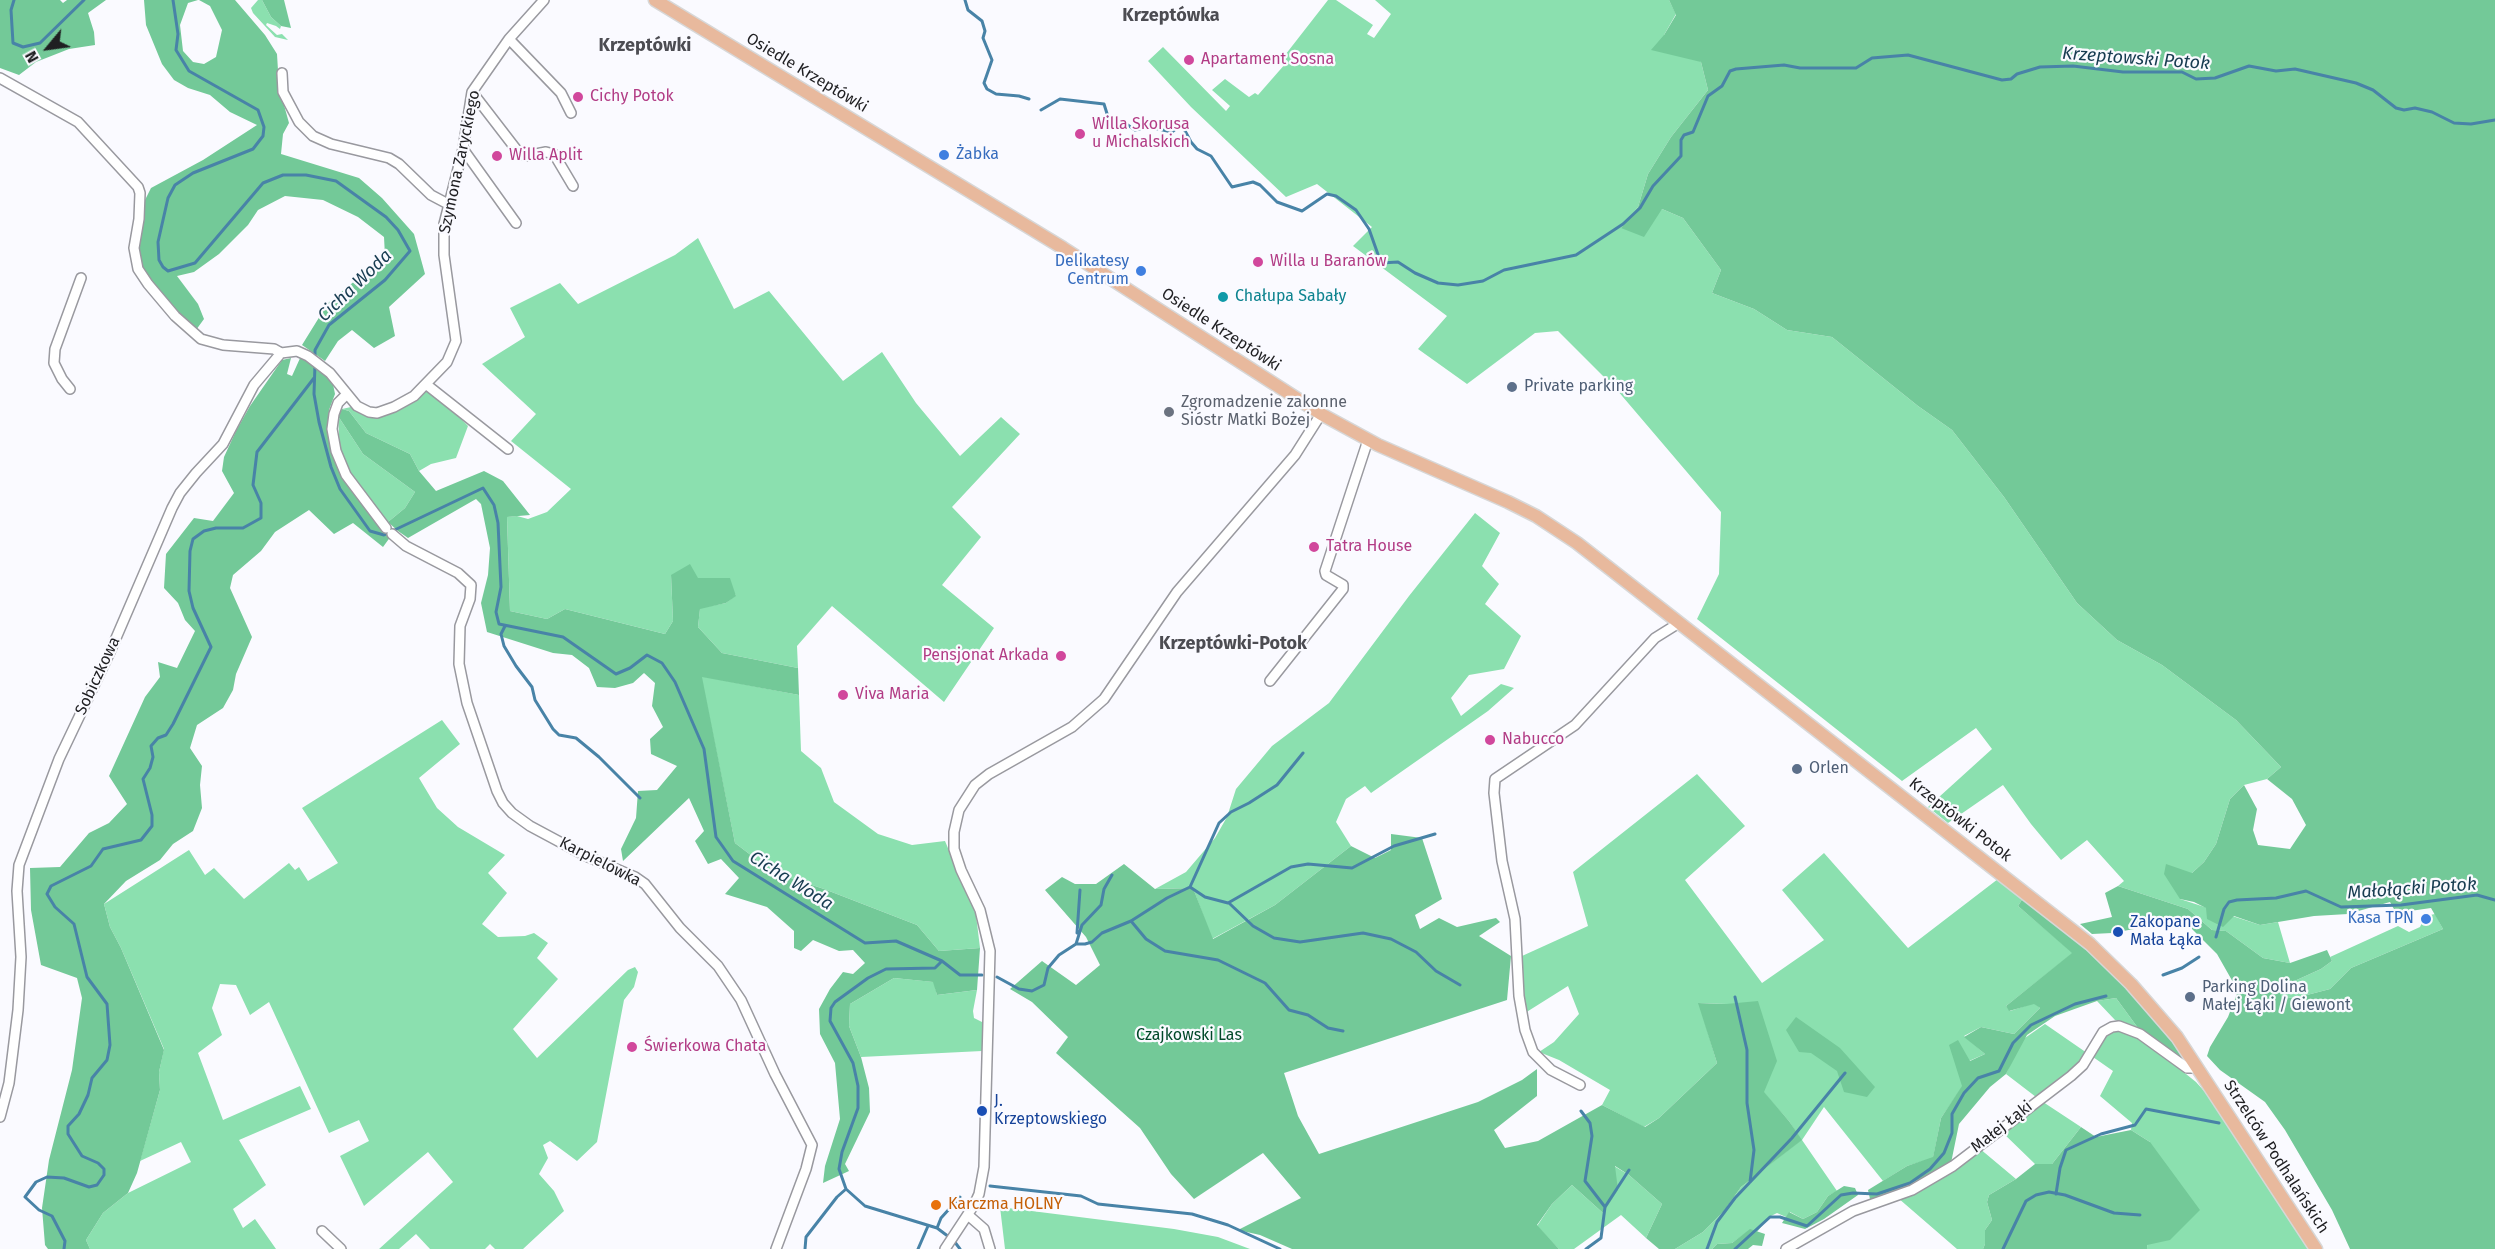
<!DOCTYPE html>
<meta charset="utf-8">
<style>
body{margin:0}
#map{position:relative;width:2495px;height:1249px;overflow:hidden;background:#fafaff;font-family:"Fira Sans",sans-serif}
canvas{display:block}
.north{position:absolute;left:18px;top:18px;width:60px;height:60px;-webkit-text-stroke:4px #fafaff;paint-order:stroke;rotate:241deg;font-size:16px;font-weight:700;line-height:24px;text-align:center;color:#1f1f22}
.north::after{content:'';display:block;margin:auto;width:21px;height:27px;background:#1f1f22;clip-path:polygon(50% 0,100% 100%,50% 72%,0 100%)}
</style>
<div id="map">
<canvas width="2495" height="1249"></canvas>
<div class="north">N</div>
</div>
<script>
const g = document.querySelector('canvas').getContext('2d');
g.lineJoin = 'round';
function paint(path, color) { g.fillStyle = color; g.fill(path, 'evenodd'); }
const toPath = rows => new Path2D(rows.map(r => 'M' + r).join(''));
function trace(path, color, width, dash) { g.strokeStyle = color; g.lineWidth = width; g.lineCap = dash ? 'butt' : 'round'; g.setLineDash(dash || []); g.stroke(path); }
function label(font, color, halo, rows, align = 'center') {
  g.font = font + ' "Fira Sans",sans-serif'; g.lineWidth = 4.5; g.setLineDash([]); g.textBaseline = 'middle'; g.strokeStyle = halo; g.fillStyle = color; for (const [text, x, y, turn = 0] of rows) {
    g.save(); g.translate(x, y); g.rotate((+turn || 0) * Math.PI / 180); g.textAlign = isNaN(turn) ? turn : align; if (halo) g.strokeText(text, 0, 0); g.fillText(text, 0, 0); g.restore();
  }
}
paint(toPath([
 [258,0,262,0,271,17,281,26,280,29,276,26,267,23,266,25,277,35,282,34,288,40,275,37,253,13,251,8],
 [1328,0,1336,0,1373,25,1367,34,1374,38,1391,14,1375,0,1669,0,1676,14,1664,35,1701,62,1708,90,1671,137,1648,174,1638,207,1621,228,1662,209,1683,218,1721,270,1712,293,1754,309,1787,330,1832,337,1918,406,1952,430,2004,497,2077,603,2117,640,2162,665,2236,720,2281,767,2267,779,2244,785,2230,799,2216,844,2204,862,2192,873,2180,899,2260,925,2278,922,2290,963,2263,958,2226,931,2212,930,2188,909,2118,886,2124,881,2087,840,2061,860,2031,824,2003,785,1948,823,1928,807,1992,749,1976,728,1902,781,1697,619,1719,574,1721,512,1617,390,1558,331,1535,333,1467,384,1418,349,1447,316,1353,246,1372,227,1317,184,1286,197,1191,107,1148,61,1163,47,1226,111,1230,106,1212,90,1225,79,1249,97,1255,93,1258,95,1286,63,1282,59],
 [698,238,734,309,769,291,843,381,882,352,916,403,960,456,1001,417,1020,434,952,507,981,537,942,585,994,628,944,702,832,606,797,646,798,668,722,653,698,627,700,608,726,603,736,595,698,578,671,575,673,621,665,634,565,609,547,619,510,611,507,517,517,516,528,519,547,512,571,489,511,441,536,414,482,364,525,337,510,308,560,283,578,304,675,255],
 [427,391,446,403,468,426,456,458,431,464,419,471,410,454,366,433,349,411,342,409,351,407,370,415,382,416,407,406],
 [338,416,363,454,415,492,405,508,388,522,371,504,349,471,340,453],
 [1475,513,1500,533,1482,566,1499,584,1485,604,1521,636,1504,669,1469,675,1451,698,1461,716,1501,684,1514,688,1488,711,1371,793,1365,786,1346,799,1336,822,1351,846,1275,905,1212,939,1193,888,1155,889,1186,872,1215,838,1227,817,1236,789,1272,746,1329,703,1409,596],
 [701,676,799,695,801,751,821,768,834,802,878,834,912,845,945,841,976,915,980,948,939,951,917,925,824,889,773,872,735,843],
 [442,720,460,744,419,778,437,808,458,827,505,855,488,873,507,893,482,924,498,937,525,936,534,933,548,943,537,958,558,979,513,1029,537,1058,628,970,635,967,638,972,634,987,624,1000,597,1142,577,1161,550,1141,543,1145,548,1158,539,1174,554,1191,564,1211,523,1249,495,1249,490,1244,485,1249,430,1249,416,1234,399,1249,379,1249,453,1182,428,1152,364,1206,340,1156,369,1141,359,1120,329,1133,269,1002,250,1015,236,985,220,984,212,1008,222,1035,198,1053,223,1120,300,1086,311,1109,239,1140,266,1185,233,1209,243,1228,255,1219,276,1249,90,1249,86,1240,103,1213,128,1193,191,1162,181,1142,140,1161,160,1090,159,1072,164,1049,121,948,110,927,104,904,189,850,205,875,214,868,244,899,289,863,295,870,299,867,308,881,338,863,302,808],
 [1697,774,1745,826,1685,880,1762,983,1824,940,1782,890,1824,853,1908,948,1998,879,2023,898,2018,906,2073,953,2006,1006,2010,1011,2034,1003,2040,1008,2014,1034,1981,1027,1964,1036,1985,1054,1969,1061,1963,1086,1941,1118,1933,1158,1907,1166,1883,1181,1824,1107,1802,1140,1837,1191,1828,1196,1817,1212,1803,1219,1790,1212,1786,1217,1777,1213,1769,1217,1757,1232,1750,1230,1732,1243,1717,1244,1712,1249,1675,1249,1703,1232,1724,1211,1741,1187,1801,1140,1789,1121,1763,1092,1726,1004,1699,1003,1717,1063,1659,1118,1644,1127,1602,1105,1610,1090,1559,1060,1539,1052,1554,1042,1579,1014,1568,986,1525,1013,1522,956,1588,926,1573,872],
 [2435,914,2443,929,2351,968,2330,989,2303,996,2282,999,2279,988,2321,969,2332,961,2330,957,2398,926,2409,932,2420,927,2425,916],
 [894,978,934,982,937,995,977,990,973,1011,974,1018,982,1022,982,1051,861,1057,849,1026,850,1004],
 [2116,998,2138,1028,2115,1020,2097,1001],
 [2045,1024,2087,1053,2073,1071,2036,1097,2006,1074,2022,1040],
 [2125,1030,2146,1042,2196,1082,2214,1102,2309,1249,2147,1249,2150,1142,2131,1130,2132,1123,2100,1096,2113,1071,2093,1057,2103,1038,2113,1031],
 [2040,1100,2081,1127,2052,1164,2035,1164,2001,1131],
 [1979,1148,2016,1179,1989,1195,1987,1202,1992,1220,1985,1230,1985,1244,1983,1249,1957,1249,1898,1198],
 [1614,1166,1629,1175,1662,1204,1646,1238,1621,1215,1574,1249,1559,1249,1537,1226,1552,1204,1572,1185,1603,1213],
 [1000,1207,1174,1229,1218,1237,1250,1249,1005,1249]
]), '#8be0af');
paint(toPath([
 [0,0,60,0,63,3,67,0,106,0,88,13,94,32,95,45,69,49,36,62,19,75,0,68],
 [144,0,198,0,188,3,180,25,183,51,193,62,204,64,216,57,222,30,210,6,199,0,235,0,265,35,277,54,279,87,289,123,283,134,281,154,359,178,382,198,414,234,425,274,389,307,395,336,374,348,352,330,338,341,325,361,302,345,328,303,385,256,384,237,358,217,323,200,285,196,258,210,248,225,219,254,194,272,177,276,198,304,204,319,196,330,138,269,134,248,143,204,151,188,203,160,257,125,230,112,210,95,188,88,174,80,162,64,146,25],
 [262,0,284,0,291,28,281,26,271,17],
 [1669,0,2495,0,2495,1249,2350,1249,2332,1210,2285,1130,2265,1102,2220,1070,2207,1056,2210,1047,2228,1017,2238,991,2217,954,2191,928,2162,924,2112,933,2092,934,2080,924,2112,917,2105,893,2118,886,2188,909,2212,930,2226,931,2263,958,2290,963,2327,950,2332,961,2321,969,2279,988,2282,999,2303,996,2330,989,2351,968,2443,929,2431,908,2396,913,2390,902,2348,914,2314,916,2260,925,2234,916,2223,927,2207,919,2206,908,2194,902,2180,899,2164,874,2166,864,2192,873,2204,862,2216,844,2230,799,2244,785,2257,809,2253,830,2258,845,2290,849,2306,825,2292,799,2267,779,2281,767,2236,720,2162,665,2117,640,2077,603,2004,497,1952,430,1918,406,1832,337,1787,330,1754,309,1712,293,1721,270,1683,218,1662,209,1644,237,1621,228,1638,207,1648,174,1671,137,1708,90,1701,62,1651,50,1664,35,1676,15],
 [301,356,324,372,333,384,335,394,329,410,328,435,335,458,377,522,391,536,383,547,353,523,334,534,309,510,275,532,261,551,233,575,230,588,252,637,236,674,233,690,223,708,197,725,190,748,202,766,200,785,202,808,193,831,173,844,160,860,126,881,104,904,110,927,121,948,164,1050,159,1072,160,1090,137,1173,128,1193,103,1213,86,1240,90,1249,48,1249,45,1245,42,1208,49,1160,72,1070,82,998,77,978,41,965,31,910,30,868,60,867,89,833,109,823,127,804,109,776,145,697,160,677,158,662,177,668,195,631,185,620,178,603,164,588,166,554,194,518,213,521,234,493,222,471,224,457,236,431,250,406,282,360,291,358,287,374,292,376],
 [342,409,349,411,366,433,410,454,419,471,436,491,484,471,503,481,530,515,507,517,510,611,547,619,565,609,665,634,673,621,671,575,690,564,698,578,730,578,736,596,726,603,700,609,698,627,722,653,798,668,799,695,702,677,735,843,773,872,824,889,917,925,939,951,980,948,977,990,937,995,933,982,894,978,850,1004,849,1026,861,1057,869,1088,870,1112,845,1164,849,1171,823,1183,825,1166,840,1119,835,1063,820,1034,819,1009,830,989,843,972,853,974,865,963,853,950,839,951,813,940,801,951,794,948,794,931,767,907,725,894,739,878,721,859,708,864,695,841,704,831,689,798,623,861,621,849,636,818,638,791,657,790,677,766,651,754,650,739,663,727,652,706,655,683,644,673,633,683,615,688,597,687,589,668,572,655,553,653,487,632,481,603,488,575,490,548,481,504,476,499,408,538,398,531,388,522,405,508,415,492,363,454,338,416],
 [1391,834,1422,838,1442,899,1415,915,1420,929,1439,918,1457,927,1496,918,1500,922,1479,936,1511,956,1507,1000,1284,1073,1298,1116,1319,1154,1478,1102,1522,1080,1537,1069,1537,1096,1494,1130,1505,1148,1538,1141,1602,1105,1645,1127,1659,1118,1717,1063,1698,1003,1726,1004,1758,1001,1777,1061,1764,1092,1789,1121,1802,1140,1741,1187,1724,1211,1703,1232,1675,1249,1659,1249,1646,1238,1662,1204,1629,1175,1615,1166,1618,1190,1603,1213,1572,1185,1552,1204,1537,1225,1559,1249,1292,1249,1260,1235,1238,1230,1301,1198,1263,1153,1194,1199,1171,1174,1140,1128,1056,1053,1068,1037,1032,1002,1010,989,1042,961,1076,985,1100,965,1086,937,1045,890,1062,877,1075,884,1096,884,1124,864,1155,889,1193,888,1213,939,1275,905,1351,846,1375,858,1391,850],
 [2023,898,2106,966,2168,1036,2186,1060,2181,1060,2138,1028,2116,998,2097,1001,2055,1016,2027,1035,2006,1074,1990,1087,1959,1124,1951,1163,1895,1192,1870,1199,1868,1190,1907,1166,1933,1157,1941,1118,1962,1086,1949,1045,1958,1040,1970,1061,1985,1054,1964,1037,1981,1027,2014,1034,2040,1008,2034,1004,2009,1011,2006,1006,2072,953,2018,906],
 [1796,1017,1840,1048,1875,1087,1867,1097,1844,1092,1837,1071,1811,1053,1799,1052,1786,1030],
 [2081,1127,2096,1137,2131,1130,2150,1142,2200,1210,2170,1240,2147,1245,2147,1249,1983,1249,1985,1244,1985,1230,1992,1220,1987,1202,1989,1195,2016,1179,2035,1164,2052,1164],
 [1844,1186,1855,1188,1858,1195,1824,1219,1805,1229,1782,1223,1789,1212,1803,1219,1817,1212,1828,1196],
 [1750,1229,1765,1234,1762,1246,1753,1245,1748,1249,1712,1249,1717,1244,1732,1243]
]), '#73c998');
trace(toPath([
 [14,0,11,10,13,43,23,47,40,43,84,0],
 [173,0,178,34,176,50,189,71,258,110,264,127,263,136,253,149,193,173,175,185,168,198,158,242,159,260,163,267,168,271,195,263,263,183,283,175,306,175,336,181,386,217,398,230,410,251,385,280,329,325,315,350,315,357],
 [965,0,968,10,982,21,985,31,983,38,992,60,984,83,987,89,996,94,1019,96,1029,99],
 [1041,110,1060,99,1104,104,1109,120,1122,121,1135,130,1149,127,1172,132,1178,127,1183,127,1191,142,1197,149,1211,156,1232,187,1253,182,1260,185,1277,202,1302,211,1327,194,1336,196,1356,210,1369,229,1381,263,1398,262,1415,273,1438,283,1458,285,1483,281,1504,270,1576,255,1623,224,1640,208,1653,186,1681,156,1681,140,1684,135,1693,132,1708,96,1722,86,1730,71,1736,69,1784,65,1800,68,1856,68,1872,58,1908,55,2002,80,2011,79,2017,74,2040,67,2073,66,2123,72,2182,72,2196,79,2215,78,2249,66,2276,71,2295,69,2356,83,2373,90,2396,108,2404,110,2415,108,2432,112,2454,123,2471,124,2495,120],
 [315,364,314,394,319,422,331,467,340,489,370,531,384,535,483,488,494,505,498,523,501,587,496,612,499,624,563,637,616,674,630,668,647,655,662,663,675,682,704,749,716,837,733,861,865,943,896,941,942,961,935,968,886,969,868,978,835,1002,831,1008,830,1021,853,1063,858,1086,858,1108,842,1152,839,1169,846,1189,865,1206,937,1228,949,1237],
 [505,626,501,634,504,646,516,666,532,687,535,700,553,729,559,735,576,738,599,757,640,798],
 [1190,887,1219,823,1231,812,1249,803,1277,785,1303,753],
 [1229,903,1253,926,1274,938,1300,942,1363,933,1391,939,1416,952,1436,971,1460,985],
 [1131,921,1146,939,1165,951,1218,960,1265,983,1289,1010,1308,1015,1328,1028,1343,1031],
 [1077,933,1080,890],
 [2216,937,2224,909,2229,902,2237,900,2276,898,2306,891,2341,907,2401,905,2477,895,2495,900],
 [1076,944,1082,925,1101,905,1104,889,1112,875],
 [942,961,960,975,982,975],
 [2163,975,2182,968,2199,957],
 [997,977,1019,989,1032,991,1044,985,1048,968,1059,955,1076,944,1085,944,1092,942,1102,933,1131,921,1167,898,1190,887,1205,897,1228,903,1291,867,1308,864,1352,868,1394,846,1435,834],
 [1735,997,1747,1050,1747,1103,1754,1150,1750,1182],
 [1581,1111,1590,1123,1592,1136,1585,1181,1605,1207],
 [990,1186,1081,1196,1098,1204,1192,1214,1228,1225,1280,1249],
 [2056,1194,2060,1168,2066,1150,2101,1134,2135,1125,2146,1109,2219,1123],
 [937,1228,941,1218,960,1197],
 [954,1241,960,1249],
 [64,1249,65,1241,52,1216,39,1210,25,1197,36,1182,47,1177,64,1178,89,1187,97,1185,104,1175,104,1169,98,1163,82,1156,68,1134,68,1126,79,1114,88,1095,92,1078,107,1060,110,1045,107,1004,87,977,74,924,55,907,47,894,51,886,91,866,103,849,141,840,152,826,152,815,143,779,150,768,153,757,151,746,158,738,166,735,173,724,211,647,193,608,189,591,190,551,193,539,204,531,216,528,243,528,261,518,261,503,253,485,257,452,314,378],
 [805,1249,806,1237,837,1197,846,1189],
 [918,1249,928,1226],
 [1586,1249,1601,1238,1605,1207,1629,1170],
 [1707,1249,1717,1222,1735,1198,1792,1138,1845,1073],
 [1735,1249,1770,1217,1780,1217,1807,1226,1841,1195,1853,1193,1877,1194,1910,1183,1930,1169,1944,1153,1952,1133,1952,1114,1964,1093,1978,1078,1999,1071,2013,1043,2031,1025,2075,1004,2106,996],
 [2003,1249,2026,1201,2036,1195,2049,1192,2065,1195,2114,1213,2140,1215]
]), '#4883a7', 3);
const minor = toPath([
 [509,39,561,93,571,113],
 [282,73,283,92,299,122,313,136,331,144,389,158,399,164,431,195,448,204],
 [0,78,78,122,138,187,140,193,139,219,134,248,138,269,148,284,175,316,201,339,223,345,274,349,281,353],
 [472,92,519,153,526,156,546,152,554,154,573,186],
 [463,149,516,223],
 [427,385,508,449],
 [70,389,62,379,54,363,55,349,81,278],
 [347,394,338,403,334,414,332,429,336,451,346,475,386,528],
 [392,534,406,546,458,573,471,585,470,599,460,626,459,664,467,703,497,791,503,803,512,813,530,826,586,856,635,877,645,884,680,928,718,966,741,1000,775,1074,812,1145,806,1169,776,1249],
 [1270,681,1343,589,1343,585,1326,575,1325,571,1368,440],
 [1580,1085,1551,1070,1533,1052,1525,1030,1519,996,1515,919,1502,861,1494,793,1495,779,1575,725,1655,638,1679,623],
 [0,1117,9,1083,18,1010,21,957,17,891,19,865,59,759,110,652,172,508,180,493,196,473,223,444,254,385,281,353,297,351,308,356,330,373,357,406,369,412,377,413,394,407,414,396,447,362,456,341,444,255,444,224,463,149,472,92,509,39,544,0],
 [968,1215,984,1229,990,1249],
 [322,1231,341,1249],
 [945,1249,974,1205,979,1194,984,1167,990,951,980,910,961,870,954,849,954,832,959,810,975,785,989,774,1072,727,1104,699,1177,592,1295,455,1321,414],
 [1786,1249,1853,1211,1912,1190,1953,1166,2071,1076,2083,1065,2103,1032,2112,1027,2119,1026,2140,1034,2187,1068,2198,1068]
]);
const major = toPath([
 [655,0,1063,248,1321,414,1378,445,1508,502,1536,516,1577,543,2090,944,2131,984,2177,1037,2316,1249]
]);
trace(minor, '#99999f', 12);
trace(major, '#d7d7d7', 15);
trace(minor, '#fff', 9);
trace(major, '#e8b99d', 12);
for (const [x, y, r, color] of [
 [1189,60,6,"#d1479c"],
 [578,97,6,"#d1479c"],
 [1080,134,6,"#d1479c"],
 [944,155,6,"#3f7fe0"],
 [497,156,6,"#d1479c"],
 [1258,262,6,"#d1479c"],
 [1141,271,6,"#3f7fe0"],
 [1223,297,6,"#0f9aa8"],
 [1512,387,6,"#5c6f8a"],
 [1169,412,6,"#6b7280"],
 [1314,547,6,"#d1479c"],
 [1061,656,6,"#d1479c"],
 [843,695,6,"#d1479c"],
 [1490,740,6,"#d1479c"],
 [1797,769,6,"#5c6f8a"],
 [2426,919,6,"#3f7fe0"],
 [2118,932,6,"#1a4fb4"],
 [2190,997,6,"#5c6f8a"],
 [632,1047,6,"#d1479c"],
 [982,1111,6,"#1a4fb4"],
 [936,1205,6,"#e8710a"]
]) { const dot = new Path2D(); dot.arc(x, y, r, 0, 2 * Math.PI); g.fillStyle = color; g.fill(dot); trace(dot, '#fafaff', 2); }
label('16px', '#b23c85', '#fafaff', [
 ["Apartament Sosna",1201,60],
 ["Cichy Potok",590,97],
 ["Willa Skorusa",1092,125],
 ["u Michalskich",1092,143],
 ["Willa Aplit",509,156],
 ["Willa u Baranów",1270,262],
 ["Tatra House",1326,547],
 ["Pensjonat Arkada",1049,656,"right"],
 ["Viva Maria",855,695],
 ["Nabucco",1502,740],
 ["Świerkowa Chata",644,1047]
], 'left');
label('16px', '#1f1f22', '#fafaff', [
 ["Osiedle Krzeptówki",807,73,31],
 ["Szymona Zaryckiego",460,162,-78],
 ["Osiedle Krzeptówki",1221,330,33],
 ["Sobiczkowa",98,676,-65],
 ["Krzeptówki Potok",1960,820,38],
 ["Karpielówka",600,862,27],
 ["Małej Łąki",2002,1127,-38],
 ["Strzelców Podhalańskich",2276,1157,57]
]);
label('16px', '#366cbe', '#fafaff', [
 ["Żabka",956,155,"left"],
 ["Delikatesy",1129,262],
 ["Centrum",1129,280],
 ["Kasa TPN",2414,919]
], 'right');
label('16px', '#0d838f', '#fafaff', [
 ["Chałupa Sabały",1235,297]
], 'left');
label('16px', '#4e5e75', '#fafaff', [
 ["Private parking",1524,387],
 ["Orlen",1809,769],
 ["Parking Dolina",2202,988],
 ["Małej Łąki / Giewont",2202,1006]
], 'left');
label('16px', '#5b616d', '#fafaff', [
 ["Zgromadzenie zakonne",1181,403],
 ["Sióstr Matki Bożej",1181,421]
], 'left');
label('16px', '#164399', '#fafaff', [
 ["Zakopane",2130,923],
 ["Mała Łąka",2130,941],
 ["J.",994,1102],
 ["Krzeptowskiego",994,1120]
], 'left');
label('16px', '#004829', '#fafaff', [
 ["Czajkowski Las",1189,1036]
]);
label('16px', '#c56008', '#fafaff', [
 ["Karczma HOLNY",948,1205]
], 'left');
label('bold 18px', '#4c4c52', '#fafaff', [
 ["Krzeptówka",1171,16],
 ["Krzeptówki",645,46],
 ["Krzeptówki-Potok",1233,644]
]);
label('italic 18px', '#173c51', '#fafaff', [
 ["Krzeptowski Potok",2136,59,4],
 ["Cicha Woda",355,286,-44],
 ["Cicha Woda",791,881,32],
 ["Małołącki Potok",2412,889,-4]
]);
</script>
